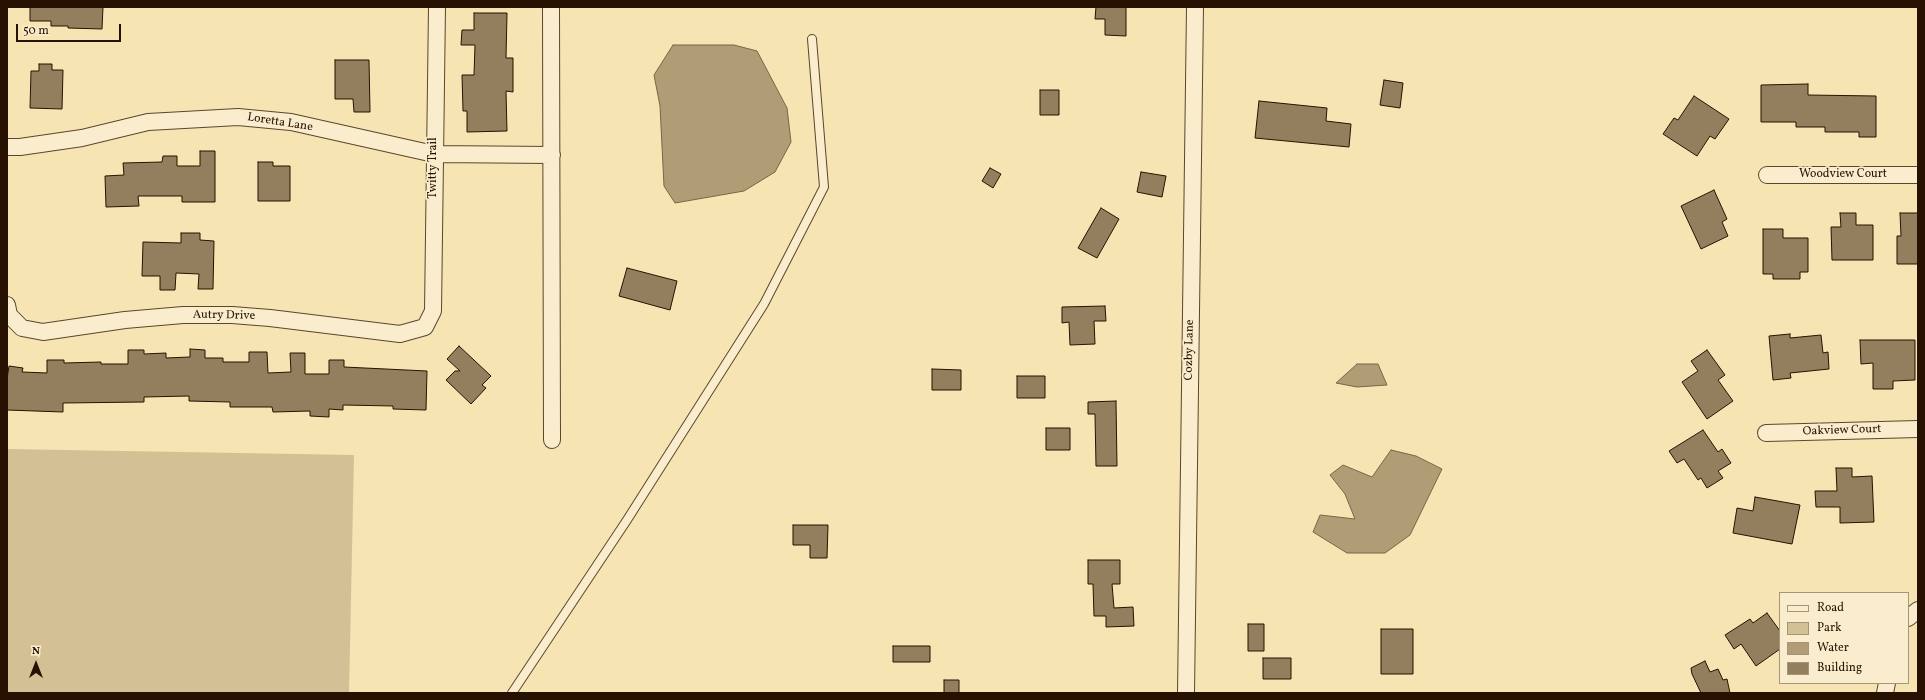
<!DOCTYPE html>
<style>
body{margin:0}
#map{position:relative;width:1925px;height:700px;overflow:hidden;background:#f6e4b2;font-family:Vollkorn,serif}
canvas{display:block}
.frame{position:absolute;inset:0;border:8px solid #271201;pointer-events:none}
.legend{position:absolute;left:1779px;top:592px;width:130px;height:92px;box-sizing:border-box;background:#f9edcd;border:1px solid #a5957b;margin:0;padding:5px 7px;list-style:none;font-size:12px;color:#271201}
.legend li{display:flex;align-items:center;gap:8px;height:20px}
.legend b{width:20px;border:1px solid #a5957b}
.north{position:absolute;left:16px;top:644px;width:40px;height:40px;-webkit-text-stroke:3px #f9edcd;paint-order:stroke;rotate:0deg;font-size:11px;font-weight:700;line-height:16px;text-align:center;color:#271201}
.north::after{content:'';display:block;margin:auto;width:14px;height:18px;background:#271201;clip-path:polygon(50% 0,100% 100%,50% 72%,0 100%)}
.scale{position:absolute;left:16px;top:24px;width:105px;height:18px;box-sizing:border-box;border:2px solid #271201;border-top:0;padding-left:5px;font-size:12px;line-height:14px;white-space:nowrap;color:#271201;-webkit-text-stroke:3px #f9edcd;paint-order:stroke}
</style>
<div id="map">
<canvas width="1925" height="700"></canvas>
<div class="frame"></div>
<ul class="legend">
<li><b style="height:5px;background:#f9edcd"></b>Road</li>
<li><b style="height:11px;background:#d3c094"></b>Park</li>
<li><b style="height:11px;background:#b09d76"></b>Water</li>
<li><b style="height:11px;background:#937f5d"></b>Building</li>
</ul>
<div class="north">N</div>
<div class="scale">50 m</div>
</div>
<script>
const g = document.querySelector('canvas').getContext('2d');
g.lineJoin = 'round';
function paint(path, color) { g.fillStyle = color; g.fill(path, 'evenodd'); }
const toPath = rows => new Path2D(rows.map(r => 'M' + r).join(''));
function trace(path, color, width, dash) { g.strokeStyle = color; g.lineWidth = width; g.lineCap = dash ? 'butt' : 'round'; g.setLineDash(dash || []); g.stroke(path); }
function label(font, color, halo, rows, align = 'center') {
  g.font = font + ' Vollkorn,serif'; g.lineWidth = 3.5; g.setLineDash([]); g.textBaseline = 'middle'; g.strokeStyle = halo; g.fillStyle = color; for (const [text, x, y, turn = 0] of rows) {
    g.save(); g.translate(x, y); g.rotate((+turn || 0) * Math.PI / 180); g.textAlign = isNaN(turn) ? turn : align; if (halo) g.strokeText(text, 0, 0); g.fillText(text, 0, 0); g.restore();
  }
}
paint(toPath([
 [7,449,354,455,349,693,7,693]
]), '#d3c094');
const water = toPath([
 [673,45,734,45,757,51,787,108,791,142,775,172,744,191,675,203,664,186,660,106,654,75,673,45],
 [1357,364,1378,364,1387,385,1357,387,1336,383,1357,364],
 [1391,450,1416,456,1442,469,1410,535,1385,553,1347,553,1313,532,1320,515,1355,519,1345,494,1330,475,1343,465,1372,477,1391,450]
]);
paint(water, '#b09d76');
trace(water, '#796547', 1);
const building = toPath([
 [30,7,103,7,102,29,68,28,68,26,51,26,51,21,30,21,30,7],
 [1096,7,1126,7,1126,36,1105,35,1105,19,1095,19,1096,7],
 [474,13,507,13,506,58,513,58,513,92,506,91,507,131,467,132,467,111,463,111,462,75,474,75,475,45,461,45,462,30,474,30,474,13],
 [335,60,369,60,370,112,354,112,353,99,335,99,335,60],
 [39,64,52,64,52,70,63,70,62,109,30,108,31,71,39,71,39,64],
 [1384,80,1403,83,1400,108,1380,105,1384,80],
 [1808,84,1808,95,1876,96,1876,137,1859,137,1859,132,1825,132,1825,127,1796,127,1796,122,1761,122,1761,85,1808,84],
 [1040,90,1059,90,1059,115,1040,115,1040,90],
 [1694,96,1729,119,1715,139,1710,136,1697,156,1663,134,1674,118,1678,120,1694,96],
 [1259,101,1327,108,1326,121,1351,124,1349,147,1255,138,1259,101],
 [200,151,215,151,215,202,182,202,182,196,138,196,139,206,106,207,105,176,124,175,123,163,162,162,163,156,177,156,177,166,200,166,200,151],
 [258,162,273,162,273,166,290,166,290,201,258,201,258,162],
 [990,168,1001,174,993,188,982,181,990,168],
 [1141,172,1166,176,1162,197,1137,192,1141,172],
 [1714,190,1727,219,1722,222,1728,236,1701,249,1681,206,1714,190],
 [1101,208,1119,219,1097,258,1078,248,1101,208],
 [1840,213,1856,213,1856,225,1873,225,1873,260,1832,260,1831,227,1841,227,1840,213],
 [1900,213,1918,213,1918,264,1897,264,1897,236,1901,236,1900,213],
 [1763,229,1783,229,1783,238,1808,238,1808,272,1800,272,1800,279,1773,279,1773,274,1763,274,1763,229],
 [181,233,200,233,200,240,214,241,213,289,198,289,199,274,176,273,175,290,160,290,160,276,142,276,143,242,181,243,181,233],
 [627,268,677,281,670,310,619,296,627,268],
 [1105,306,1106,321,1094,321,1095,344,1070,345,1069,322,1062,323,1062,307,1105,306],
 [1790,334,1790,338,1821,335,1823,353,1828,352,1829,369,1790,373,1791,378,1773,380,1769,336,1790,334],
 [1860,340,1915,340,1915,380,1893,381,1893,389,1873,389,1873,363,1861,364,1860,340],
 [459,346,491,376,482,385,486,388,471,404,446,380,455,371,460,371,447,359,459,346],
 [190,349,205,350,205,358,223,358,223,362,249,362,249,352,267,352,268,373,291,372,290,353,305,353,305,374,329,374,329,360,344,360,344,367,427,371,426,410,393,409,393,406,343,405,343,410,329,409,329,417,310,416,310,411,273,412,272,407,230,407,230,402,189,401,189,396,144,397,144,402,63,403,63,412,7,410,7,379,9,366,23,368,22,372,47,373,47,360,64,360,64,363,101,362,101,364,128,364,128,350,144,350,144,354,166,353,166,358,190,357,190,349],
 [1707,350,1725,375,1718,380,1733,401,1707,419,1682,382,1698,371,1691,361,1707,350],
 [932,369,961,370,961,390,932,390,932,369],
 [1017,376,1045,376,1045,398,1017,398,1017,376],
 [1116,401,1117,466,1096,466,1095,414,1088,414,1088,402,1116,401],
 [1046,428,1070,428,1070,450,1046,450,1046,428],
 [1703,430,1718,452,1722,449,1731,463,1718,471,1723,478,1707,488,1701,478,1698,480,1684,459,1677,463,1669,451,1703,430],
 [1836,468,1852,468,1852,477,1872,476,1874,522,1840,523,1840,507,1816,507,1815,491,1837,491,1836,468],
 [1755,497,1800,505,1792,544,1733,533,1737,508,1753,511,1755,497],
 [793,525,828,525,827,558,810,558,810,545,793,545,793,525],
 [1088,560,1120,560,1120,584,1112,584,1114,608,1133,607,1134,626,1106,627,1106,616,1094,616,1093,584,1088,584,1088,560],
 [1767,613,1780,631,1780,649,1756,666,1741,644,1734,649,1725,635,1750,619,1753,623,1767,613],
 [1248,624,1264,624,1264,651,1248,651,1248,624],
 [1381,629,1413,629,1413,674,1381,674,1381,629],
 [893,646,930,646,930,662,893,662,893,646],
 [1263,658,1291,658,1291,679,1263,679,1263,658],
 [1705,661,1710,672,1718,669,1723,680,1727,679,1730,693,1701,693,1692,674,1691,668,1705,661],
 [944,680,959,680,959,693,944,693,944,680]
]);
paint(building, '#937f5d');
trace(building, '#271201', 1);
const service = toPath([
 [512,693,627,520,764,304,824,187,812,39]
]);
const minor = toPath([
 [551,7,552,440],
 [7,147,20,147,82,138,148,122,238,117,291,122,434,154,552,155],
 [1767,175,1918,175],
 [7,305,9,315,22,328,43,332,125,320,183,315,232,315,270,318,400,334,425,327,433,311,437,7],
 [1766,433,1918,429],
 [1908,618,1918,610],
 [1186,693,1195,7],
 [1885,693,1887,683]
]);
trace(service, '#5b462d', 10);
trace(minor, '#5b462d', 18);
trace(service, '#f9edcd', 8);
trace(minor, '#f9edcd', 16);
label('12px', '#271201', '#f9edcd', [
 ["Loretta Lane",280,123,9],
 ["Twitty Trail",434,168,-90],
 ["Woodview Court",1843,175],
 ["Autry Drive",224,316,1],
 ["Cozby Lane",1190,350,-89],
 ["Oakview Court",1842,431,-2]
]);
</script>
